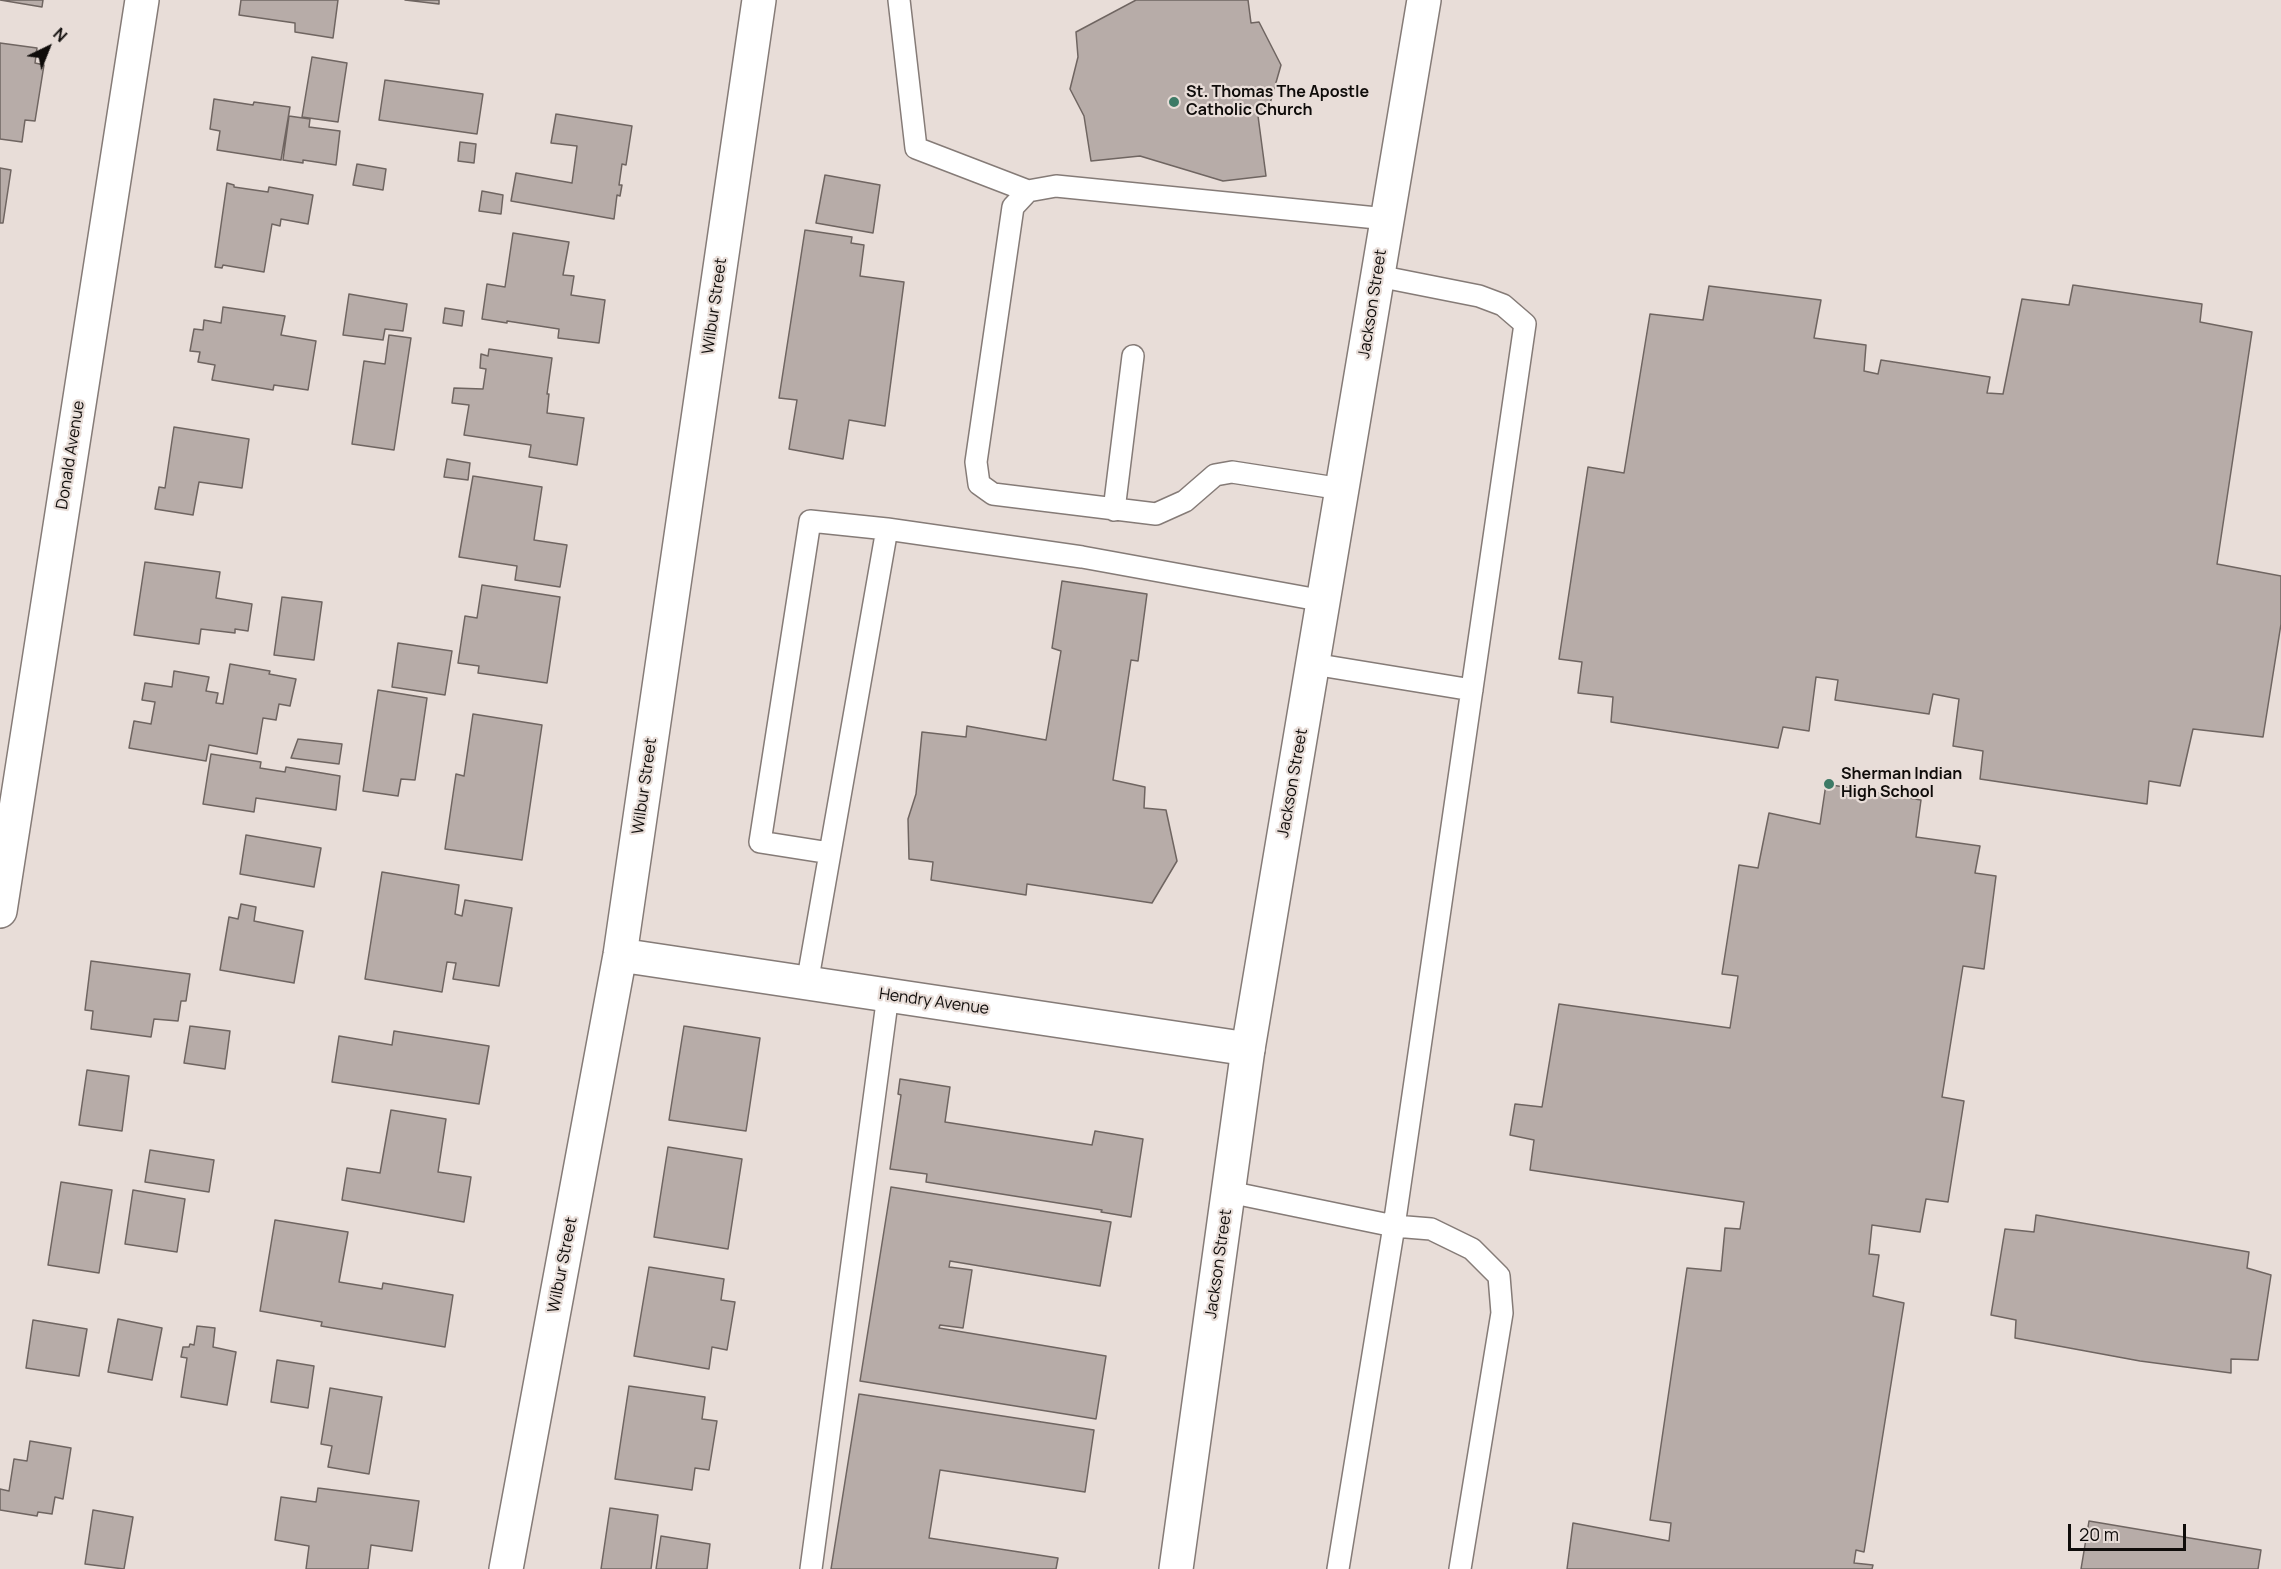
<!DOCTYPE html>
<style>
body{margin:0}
#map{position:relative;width:2281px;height:1569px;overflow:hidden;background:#e8ddd8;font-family:Manrope,sans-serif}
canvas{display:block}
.north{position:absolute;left:18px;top:18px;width:60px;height:60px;-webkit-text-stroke:4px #e8ddd8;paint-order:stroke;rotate:43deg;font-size:16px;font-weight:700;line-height:24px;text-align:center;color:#0f0c0a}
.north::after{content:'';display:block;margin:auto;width:21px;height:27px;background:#0f0c0a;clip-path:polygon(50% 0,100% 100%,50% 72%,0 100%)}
.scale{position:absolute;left:2068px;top:1524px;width:118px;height:27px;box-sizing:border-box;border:3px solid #0f0c0a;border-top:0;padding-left:8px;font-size:18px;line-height:21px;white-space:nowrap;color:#0f0c0a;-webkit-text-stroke:4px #e8ddd8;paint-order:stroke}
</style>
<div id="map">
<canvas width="2281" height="1569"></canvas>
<div class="north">N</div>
<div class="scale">20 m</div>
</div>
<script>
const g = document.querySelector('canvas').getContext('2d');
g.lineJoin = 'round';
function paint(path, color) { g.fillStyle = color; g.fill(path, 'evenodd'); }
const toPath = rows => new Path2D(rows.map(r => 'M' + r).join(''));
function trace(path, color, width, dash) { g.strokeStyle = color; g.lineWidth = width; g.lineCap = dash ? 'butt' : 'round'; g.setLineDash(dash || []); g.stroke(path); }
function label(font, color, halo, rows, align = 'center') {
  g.font = font + ' Manrope,sans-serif'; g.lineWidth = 4.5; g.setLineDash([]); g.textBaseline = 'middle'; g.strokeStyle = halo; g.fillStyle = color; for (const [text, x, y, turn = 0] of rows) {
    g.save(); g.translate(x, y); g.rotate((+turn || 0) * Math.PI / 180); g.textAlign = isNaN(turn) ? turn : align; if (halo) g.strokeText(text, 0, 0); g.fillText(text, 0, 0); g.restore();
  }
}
const building = toPath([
 [0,0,43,0,42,7,0,0],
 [241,0,338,0,333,38,295,32,295,23,239,15,241,0],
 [405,0,439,0,439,4,405,0],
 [1136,0,1248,0,1251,23,1259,22,1281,65,1267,114,1258,116,1266,176,1223,181,1140,156,1091,161,1084,116,1070,89,1078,57,1076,32,1136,0],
 [0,43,37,48,35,63,44,65,35,121,25,120,22,142,0,139,0,43],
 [312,57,347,63,338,122,302,117,312,57],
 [385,80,483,94,477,134,379,120,385,80],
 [214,99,253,105,254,102,290,107,281,160,217,150,220,131,210,129,214,99],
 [556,114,632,126,626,165,622,164,619,185,622,185,620,196,617,195,614,219,511,201,516,173,572,183,577,146,551,143,556,114],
 [289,116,310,119,309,127,340,131,336,165,303,160,303,163,283,160,289,116],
 [460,142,476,144,474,163,458,161,460,142],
 [357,164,386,169,383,190,353,185,357,164],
 [0,168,11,170,3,223,0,223,0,168],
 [825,175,880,185,873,233,816,223,825,175],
 [227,183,234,185,234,187,268,192,269,187,313,195,308,224,281,219,280,226,272,224,264,272,223,265,222,268,215,267,227,183],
 [482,191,503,195,501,214,479,211,482,191],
 [805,230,852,237,851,243,864,245,860,276,904,282,885,426,849,420,843,459,789,449,797,400,779,398,805,230],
 [513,233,569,242,563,275,574,276,571,295,605,300,599,343,558,338,559,329,507,321,507,323,482,319,487,284,505,287,513,233],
 [2073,285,2202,304,2200,322,2252,332,2217,564,2281,576,2281,624,2263,737,2193,729,2180,786,2149,781,2147,804,1980,779,1983,751,1953,746,1959,699,1933,694,1929,714,1835,700,1838,680,1816,677,1809,731,1783,727,1778,748,1611,722,1613,697,1578,693,1582,662,1559,659,1588,467,1624,473,1650,314,1703,320,1709,286,1821,300,1814,338,1866,345,1864,371,1878,374,1881,360,1990,377,1987,393,2003,394,2022,299,2069,305,2073,285],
 [349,294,407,304,403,331,385,329,383,340,343,335,349,294],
 [223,307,285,316,281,335,316,341,308,390,274,385,273,390,212,380,215,365,198,362,200,352,190,351,194,329,203,330,204,320,221,323,223,307],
 [445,308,464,311,462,326,443,323,445,308],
 [389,335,411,338,394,450,352,444,364,361,385,364,389,335],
 [489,349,552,358,547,394,549,394,547,413,584,418,577,465,529,457,531,445,464,435,469,405,452,403,454,388,483,389,486,369,480,368,481,354,488,356,489,349],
 [174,427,249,439,242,488,199,482,193,515,155,509,159,487,165,488,174,427],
 [447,459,470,463,468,480,444,477,447,459],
 [473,476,542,487,534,540,567,545,560,587,515,580,517,566,459,557,473,476],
 [145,562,220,572,216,598,252,604,248,631,235,629,235,633,201,629,199,644,134,635,145,562],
 [1062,581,1147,594,1138,661,1131,660,1113,780,1145,787,1144,808,1166,810,1177,861,1152,903,1027,884,1026,895,931,880,933,862,909,859,908,819,916,794,922,732,966,737,967,726,1046,740,1061,651,1052,648,1062,581],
 [482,585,560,597,547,683,478,673,479,666,458,663,465,616,477,618,482,585],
 [282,597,322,602,314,660,274,655,282,597],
 [398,643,452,651,445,695,392,687,398,643],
 [230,664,270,671,269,674,296,679,290,706,279,704,276,720,263,718,257,754,209,745,206,761,129,748,134,721,151,724,155,702,142,700,145,683,172,687,174,671,209,677,206,691,218,693,216,703,223,704,230,664],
 [378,690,427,698,415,780,401,779,398,796,363,791,378,690],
 [473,714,542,725,522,860,445,849,456,774,464,776,473,714],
 [298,739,342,744,339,764,291,758,298,739],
 [211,754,261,762,260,768,285,772,286,767,340,776,336,810,256,798,254,812,203,804,211,754],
 [1826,784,1921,800,1916,837,1980,846,1975,873,1996,876,1984,969,1963,966,1942,1097,1964,1101,1948,1202,1926,1199,1920,1232,1872,1225,1869,1254,1879,1255,1873,1296,1904,1303,1864,1552,1856,1550,1854,1563,1873,1565,1872,1569,1567,1569,1573,1523,1669,1541,1671,1523,1650,1520,1687,1268,1721,1271,1725,1228,1740,1229,1744,1202,1530,1170,1534,1140,1510,1135,1515,1104,1542,1107,1559,1004,1730,1028,1738,976,1722,974,1739,865,1758,868,1769,813,1820,824,1826,784],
 [246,835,321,848,314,887,240,874,246,835],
 [382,872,459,885,455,914,462,916,465,900,512,908,499,986,453,979,456,963,447,962,442,992,365,979,382,872],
 [241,904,256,907,254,921,303,931,294,983,220,970,229,917,238,919,241,904],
 [91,961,190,974,186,1001,181,1001,178,1021,154,1019,151,1037,91,1029,93,1011,85,1010,91,961],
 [190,1026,230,1031,225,1069,184,1063,190,1026],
 [684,1026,760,1038,746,1131,669,1120,684,1026],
 [394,1031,489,1046,479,1104,332,1082,339,1036,392,1045,394,1031],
 [87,1070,129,1076,122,1131,79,1125,87,1070],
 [900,1079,950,1087,945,1122,1092,1145,1095,1131,1143,1139,1131,1217,1101,1212,1102,1210,926,1182,927,1174,890,1169,901,1095,898,1094,900,1079],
 [391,1110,446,1119,438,1172,471,1177,464,1222,342,1200,347,1168,380,1173,391,1110],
 [668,1147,742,1159,728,1249,654,1237,668,1147],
 [150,1150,214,1160,209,1192,145,1182,150,1150],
 [61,1182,112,1190,99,1273,48,1265,61,1182],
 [891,1187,1111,1222,1100,1286,950,1261,949,1267,972,1270,963,1328,940,1325,939,1328,1106,1356,1096,1419,860,1381,891,1187],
 [133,1190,185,1199,177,1252,125,1244,133,1190],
 [2036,1215,2249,1252,2247,1268,2271,1275,2258,1360,2231,1359,2231,1373,2140,1361,2015,1338,2016,1320,1991,1315,2005,1229,2034,1232,2036,1215],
 [275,1220,348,1232,339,1282,382,1289,383,1283,453,1295,445,1347,321,1326,322,1322,260,1311,275,1220],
 [649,1267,724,1279,721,1300,735,1302,727,1350,712,1347,709,1369,634,1356,649,1267],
 [118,1319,162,1328,152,1380,108,1372,118,1319],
 [33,1320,87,1329,79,1376,26,1368,33,1320],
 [197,1326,215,1328,213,1347,236,1352,227,1405,181,1397,187,1358,181,1357,183,1347,189,1347,190,1344,194,1345,197,1326],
 [277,1360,314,1366,308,1408,271,1402,277,1360],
 [629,1386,705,1397,702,1419,717,1421,709,1470,695,1468,692,1490,615,1479,629,1386],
 [330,1388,382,1397,369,1474,328,1467,332,1446,321,1444,330,1388],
 [859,1394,1094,1430,1085,1492,940,1470,929,1538,1058,1558,1056,1569,831,1569,859,1394],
 [30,1441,71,1448,63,1499,55,1497,52,1514,38,1512,37,1516,0,1510,0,1489,9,1491,14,1459,27,1461,30,1441],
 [318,1488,419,1501,412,1551,371,1545,368,1569,306,1569,309,1546,275,1540,281,1497,316,1502,318,1488],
 [610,1508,658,1515,651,1569,601,1569,610,1508],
 [93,1510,133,1517,124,1569,85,1564,93,1510],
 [2089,1521,2261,1550,2258,1569,2081,1569,2089,1521],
 [661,1536,710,1544,707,1569,656,1569,661,1536]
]);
paint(building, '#b7aca8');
trace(building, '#6f6561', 1.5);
const service = toPath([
 [899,0,916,148,1028,191],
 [1342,489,1232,472,1215,475,1185,501,1156,514,993,494,979,484,976,462,1013,207,1028,191,1056,186,1387,219],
 [1114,510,1133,356],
 [887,529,1082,557,1324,601],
 [1313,664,1472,690],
 [807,984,830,853,887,529,810,521,760,842,830,853],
 [1229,1192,1394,1226,1431,1229,1472,1249,1499,1276,1502,1313,1460,1569],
 [811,1569,888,995],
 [1338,1569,1394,1226,1525,324,1503,305,1479,296,1378,276]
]);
const minor = toPath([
 [0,911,142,0],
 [620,955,1248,1049],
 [506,1569,620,955,759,0]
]);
const tertiary = toPath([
 [1176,1569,1248,1049,1424,0]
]);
trace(service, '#857b77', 24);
trace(minor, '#857b77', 36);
trace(tertiary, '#857b77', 36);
trace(service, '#fff', 21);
trace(minor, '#fff', 33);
trace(tertiary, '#fff', 33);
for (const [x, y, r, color] of [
 [1174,102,6,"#3d7a66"],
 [1829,784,6,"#3d7a66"]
]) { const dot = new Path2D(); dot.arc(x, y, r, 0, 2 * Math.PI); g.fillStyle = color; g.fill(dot); trace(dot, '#e8ddd8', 2); }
label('bold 16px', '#0f0c0a', '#e8ddd8', [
 ["St. Thomas The Apostle",1186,93],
 ["Catholic Church",1186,111],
 ["Sherman Indian",1841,775],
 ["High School",1841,793]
], 'left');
label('16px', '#0f0c0a', '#e8ddd8', [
 ["Jackson Street",1373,304,-81],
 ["Wilbur Street",715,306,-82],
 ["Donald Avenue",71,455,-81],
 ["Jackson Street",1293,783,-80],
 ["Wilbur Street",645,786,-82],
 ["Hendry Avenue",934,1002,8],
 ["Jackson Street",1219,1264,-82],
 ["Wilbur Street",563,1265,-79]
]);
</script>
